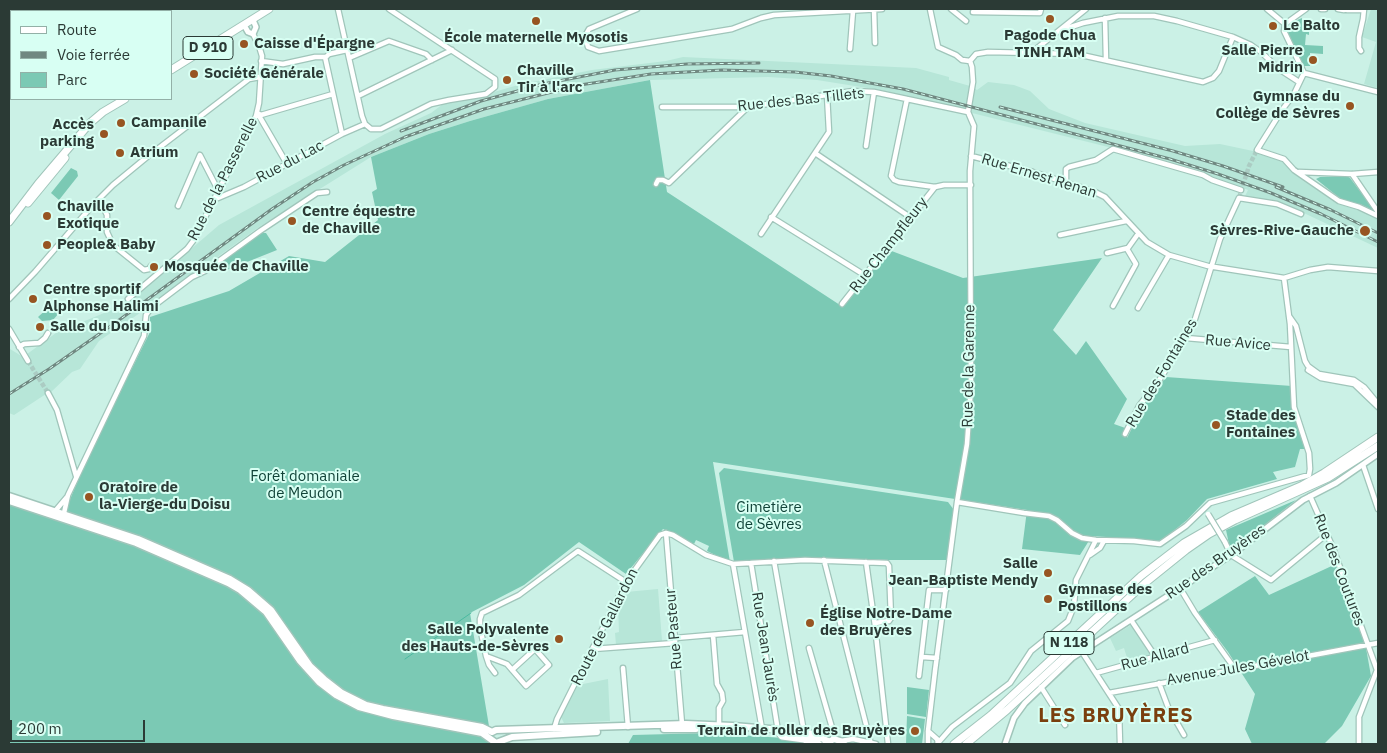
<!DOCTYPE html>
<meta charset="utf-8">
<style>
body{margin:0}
#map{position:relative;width:1387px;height:753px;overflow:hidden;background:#cbf1e6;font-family:"IBM Plex Sans",sans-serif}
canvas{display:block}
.frame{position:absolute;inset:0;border:10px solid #2b3a35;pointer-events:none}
.legend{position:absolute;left:10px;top:10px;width:162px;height:90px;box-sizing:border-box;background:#d8fff3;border:1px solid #93b0a7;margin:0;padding:6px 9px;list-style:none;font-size:15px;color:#2b3a35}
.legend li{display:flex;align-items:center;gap:10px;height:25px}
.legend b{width:25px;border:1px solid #93b0a7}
.scale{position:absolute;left:10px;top:720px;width:135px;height:22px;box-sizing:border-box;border:2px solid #2b3a35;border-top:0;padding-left:6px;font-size:15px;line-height:18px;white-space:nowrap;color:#2b3a35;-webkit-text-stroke:4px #d8fff3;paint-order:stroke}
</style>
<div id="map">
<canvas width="1387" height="753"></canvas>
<div class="frame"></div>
<ul class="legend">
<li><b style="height:6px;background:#fff"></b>Route</li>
<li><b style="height:6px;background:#708881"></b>Voie ferrée</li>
<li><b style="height:14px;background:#7bc9b4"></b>Parc</li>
</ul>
<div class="scale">200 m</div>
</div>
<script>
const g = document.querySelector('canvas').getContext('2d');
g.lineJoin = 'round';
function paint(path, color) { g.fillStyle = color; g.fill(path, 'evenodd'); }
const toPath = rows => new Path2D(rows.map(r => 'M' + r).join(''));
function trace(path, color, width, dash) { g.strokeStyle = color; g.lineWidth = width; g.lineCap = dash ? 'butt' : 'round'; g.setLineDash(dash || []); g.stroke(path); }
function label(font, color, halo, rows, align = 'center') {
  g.font = font + ' "IBM Plex Sans",sans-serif'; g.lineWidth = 4; g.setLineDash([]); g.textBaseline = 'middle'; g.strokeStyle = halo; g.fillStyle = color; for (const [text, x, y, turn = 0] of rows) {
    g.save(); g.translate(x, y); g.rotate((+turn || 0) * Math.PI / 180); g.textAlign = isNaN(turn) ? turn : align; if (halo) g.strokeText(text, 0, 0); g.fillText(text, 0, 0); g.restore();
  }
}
paint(toPath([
 [1371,9,1378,9,1378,88,1364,84,1376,42,1362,37],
 [683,57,916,68,949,77,949,80,970,86,977,90,988,82,1014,85,1030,91,1049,109,1085,123,1185,146,1220,144,1253,151,1281,161,1291,170,1342,205,1361,211,1378,220,1378,248,1289,206,1245,196,1248,190,1203,173,1112,148,880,90,817,80,768,77,650,80,548,99,470,121,429,134,371,157,259,227,137,315,99,341,80,369,72,372,50,393,49,392,14,415,9,413,9,353,10,349,23,357,56,333,128,303,219,225,385,134,431,113,443,104,477,97,518,85,592,70,666,61],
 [658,589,662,641,616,645,615,633,619,632,618,606,626,592],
 [1131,625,1150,653,1149,656,1128,661,1124,648,1116,651,1110,638],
 [608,679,610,721,564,723,561,717,578,685]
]), '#b7e6d8');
paint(toPath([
 [1302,18,1302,30,1309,30,1309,35,1306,34,1305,45,1323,46,1323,54,1310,53,1310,66,1303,66,1288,34,1290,26,1293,22],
 [650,80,667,192,843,307,889,250,963,278,1102,258,1053,330,1076,355,1086,341,1127,399,1114,424,1128,429,1127,438,1142,408,1166,377,1292,386,1296,420,1306,449,1300,449,1295,467,1273,472,1277,479,1207,499,1187,520,1161,541,1092,536,1080,555,1022,549,1027,510,713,462,730,562,707,551,709,546,696,540,694,544,663,529,626,574,579,542,524,585,470,613,492,744,9,744,9,505,61,521,86,461,150,332,150,317,229,291,289,256,325,262,378,220,372,192,377,189,371,157,429,134,470,121,548,99],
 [71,168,77,171,78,176,59,200,51,193],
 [1347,176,1350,178,1376,212,1362,205,1342,200,1316,179,1320,177],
 [261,233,266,233,277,250,227,270,221,261],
 [50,306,56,307,59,313,53,320,42,321,38,317],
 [724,468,948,502,954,510,948,560,888,560,805,557,734,562,719,473],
 [1296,500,1238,546,1233,547,1229,544,1226,530],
 [1336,564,1366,648,1371,676,1342,726,1324,744,1252,744,1245,729,1255,694,1228,652,1198,612,1255,576,1269,595],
 [907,687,929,690,926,717,907,714],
 [907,716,925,719,922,744,906,744],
 [709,733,798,739,804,744,628,744,633,735]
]), '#7bc9b4');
trace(toPath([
 [405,659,471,613]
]), '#4abaa0', 1);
trace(toPath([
 [1239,198,1249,166,1257,150],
 [28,361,48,393]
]), '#abccc3', 4.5, [4.5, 2]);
const minor = toPath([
 [338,9,362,116,365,124,371,129,381,129,431,104,449,100,486,94,495,87,495,79,389,9],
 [637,9,589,29,585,36,588,47,599,51,696,35,732,29,761,18,774,15,882,9],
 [874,9,875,43],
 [930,9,938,47,956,55,962,60,970,61],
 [951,9,966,21],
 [1267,9,1285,24],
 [1321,9,1325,9],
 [1338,9,1344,10],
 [1347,10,1364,10],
 [102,11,105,9],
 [973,12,1040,13,1041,9],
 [1105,18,1106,60],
 [1285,24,1284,31,1304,73],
 [1285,24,1306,9],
 [1059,31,1083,23,1118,16,1154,16,1177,21,1233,37,1251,45,1261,52,1279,69,1299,82],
 [9,40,11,47],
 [850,49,853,11],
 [1361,51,1359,48,1359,37,1363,19,1364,9],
 [1031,53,1086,9],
 [325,57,342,134],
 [349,58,389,41,426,54,432,60],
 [261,61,283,64,315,57,326,57,329,54,347,50],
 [970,61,976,54,988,52,1077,54,1203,82,1213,78,1219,71,1233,37],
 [9,72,11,71],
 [1304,73,1294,94,1282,110,1257,150,1284,159,1294,170,1339,201,1359,207,1378,216],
 [1304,73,1378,92],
 [358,96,452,50],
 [907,99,891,176,894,180,899,182,935,187,944,185,971,185],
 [662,107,748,107,853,91,874,92,968,112],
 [257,113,261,115,333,94],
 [258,114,287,164],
 [866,146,874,92],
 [815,153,910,217],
 [971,156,1033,172,1093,191,1105,197,1147,242,1169,255,1208,266,1284,278,1310,270,1328,267,1378,271],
 [1299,172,1352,174,1378,172],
 [1352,174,1378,212],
 [1066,183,1066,169,1069,167,1096,160,1113,149,1203,175,1212,180,1241,190],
 [656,184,658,180,663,180,669,183,748,107],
 [215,197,218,198,244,187,342,134,365,124],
 [96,202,103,207,107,215,107,232,113,245,144,270,149,269,151,266],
 [178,206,200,155,217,188,220,189],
 [771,217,866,276],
 [761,234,829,132,827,95],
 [1060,235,1126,221],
 [1107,253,1128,248,1138,234],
 [9,299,35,272,92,206,113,185,147,157,249,79,260,77],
 [128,299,187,249,193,241,256,116,259,103,262,56,259,46,253,34],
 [842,304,935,187],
 [1113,306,1136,264,1127,249],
 [1138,308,1169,255],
 [1289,316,1296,326,1305,361,1308,366,1319,374,1354,380,1364,387,1378,404],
 [9,329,28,361],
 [1186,338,1291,347],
 [19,347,24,344,39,343,45,338,48,333],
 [1308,370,1321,378,1354,384,1378,407],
 [48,393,57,410,76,476],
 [1125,434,1139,406,1160,379,1186,338,1195,319,1220,239,1239,198,1277,204,1301,214],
 [1363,465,1378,509],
 [1310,496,1333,548,1377,670,1359,717,1359,744],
 [957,502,1024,513,1049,516,1057,520,1072,533,1082,538,1096,540,1134,541,1160,544,1186,526,1210,503,1309,475,1310,469,1309,453,1294,407,1290,324,1284,278],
 [56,510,67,497],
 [64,513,68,495,144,336,146,315,151,308,192,277,205,271,260,231,317,193,327,192],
 [666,533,673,535,706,555,733,564,805,560,887,563,889,566,891,618,889,621,875,623],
 [666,533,682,724],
 [1225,542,1231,555,1271,580,1327,534],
 [1090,555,1100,548,1104,541],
 [824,560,871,744],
 [774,561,804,732],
 [866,562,875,626,888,744],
 [751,563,778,731],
 [733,564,762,729],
 [1180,588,1195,613,1235,669],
 [1131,620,1155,656],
 [713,635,717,684,722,693,723,701,719,708,719,726],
 [675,638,745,632],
 [809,648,833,731,834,739],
 [593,649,675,643],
 [1082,652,1119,709,1120,744],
 [486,656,489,665,495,673],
 [922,657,937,658],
 [623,668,628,727],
 [512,670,535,649,549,665,526,686,507,664,486,656,480,627,480,619,482,613,519,595,578,551,626,582],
 [1096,673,1215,640],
 [919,676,929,590,946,590],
 [1159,683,1168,707,1184,735],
 [1041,687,1065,725],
 [1109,693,1378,643],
 [554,729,557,719,626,582,660,535,666,533],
 [928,731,937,739,938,743],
 [841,741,853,739,876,744],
 [928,744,928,731,935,671,957,502,967,444,971,387,970,171,974,126,968,112,973,82,972,67,970,61],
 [937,744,952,727,1010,683,1031,651,1068,621,1074,606,1076,580,1096,540]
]);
const tertiary = toPath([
 [244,25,248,32,253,34,256,27,253,20],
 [1005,744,1014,718,1025,703,1072,658,1231,555,1303,500,1336,483,1378,454]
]);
const secondary = toPath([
 [9,496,138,539,230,579,248,590,271,610,310,666,324,679,342,693,366,705,383,709,482,727,492,732,496,730,686,724,733,726,807,732,828,741],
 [9,501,136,543,228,583,240,590,266,612,300,661,319,682,336,695,359,707,393,716,482,733,496,743,512,737,597,732],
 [664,729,696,729],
 [807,734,819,744],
 [825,744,834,739,840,741,844,744]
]);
const primary = toPath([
 [171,70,269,9],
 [28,203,65,158],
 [9,222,38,184,90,123,103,112,125,99]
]);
const trunk = toPath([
 [778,731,782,736,804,739,813,744],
 [954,744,991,715,1141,576,1184,543,1231,516,1301,486,1324,473,1378,437],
 [966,744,1007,710,1145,583,1186,550,1209,534,1235,520,1328,478,1378,446]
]);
trace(minor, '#a0c5ba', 7);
trace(tertiary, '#a0c5ba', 8);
trace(secondary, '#a0c5ba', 9);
trace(primary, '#a0c5ba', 9);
trace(trunk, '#a0c5ba', 9);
trace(minor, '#fff', 4.5);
trace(tertiary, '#fff', 5);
trace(secondary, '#fff', 6);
trace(primary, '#fff', 7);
trace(trunk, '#fff', 7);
const rail = toPath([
 [1000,107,1173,151,1223,166,1283,187],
 [401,131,481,101,543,84,615,70,687,64,759,63],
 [1276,187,1331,210,1378,233],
 [9,394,49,369,115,323,272,209,313,182,344,165,405,137,484,109,580,85,651,74,722,70,795,72,831,76,903,89,1170,159,1218,174,1271,193,1321,214,1378,242]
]);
trace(rail, '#708881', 3);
trace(rail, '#d8fff3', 1, [4]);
const minorBridge = toPath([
 [1208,514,1225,542]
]);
trace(minorBridge, '#a0c5ba', 7, []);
trace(minorBridge, '#fff', 4.5);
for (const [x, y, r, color] of [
 [1050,19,5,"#975522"],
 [536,21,5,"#975522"],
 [1273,26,5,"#975522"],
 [244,44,5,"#975522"],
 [1313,60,5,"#975522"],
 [194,74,5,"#975522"],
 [507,80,5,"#975522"],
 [1350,106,5,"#975522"],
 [121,123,5,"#975522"],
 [104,134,5,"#975522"],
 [120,153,5,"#975522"],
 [47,216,5,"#975522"],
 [292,221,5,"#975522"],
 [1365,231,6,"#975522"],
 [47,245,5,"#975522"],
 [154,267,5,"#975522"],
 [33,299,5,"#975522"],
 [40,327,5,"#975522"],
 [1216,425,5,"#975522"],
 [89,497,5,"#975522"],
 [1048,573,5,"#975522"],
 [1048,599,5,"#975522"],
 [810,623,5,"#975522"],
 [559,639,5,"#975522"],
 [915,731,5,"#975522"]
]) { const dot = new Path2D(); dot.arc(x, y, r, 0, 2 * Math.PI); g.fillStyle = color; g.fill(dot); trace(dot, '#d8fff3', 2); }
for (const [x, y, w] of [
 [208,48,50],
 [1069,643,50]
]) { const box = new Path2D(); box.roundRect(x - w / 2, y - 11.5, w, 23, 4); g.fillStyle = '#d8fff3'; g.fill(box); trace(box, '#2b3a35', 1); }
label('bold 14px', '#2b3a35', null, [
 ["D 910",208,48],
 ["N 118",1069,643]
]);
label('bold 15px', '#2b3a35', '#d8fff3', [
 ["Le Balto",1283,26],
 ["Pagode Chua",1050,36,"center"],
 ["TINH TAM",1050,53,"center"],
 ["École maternelle Myosotis",536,38,"center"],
 ["Caisse d'Épargne",254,44],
 ["Salle Pierre",1303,51,"right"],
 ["Midrin",1303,68,"right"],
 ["Chaville",517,71],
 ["Tir à l'arc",517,88],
 ["Société Générale",204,74],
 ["Gymnase du",1340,97,"right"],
 ["Collège de Sèvres",1340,114,"right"],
 ["Campanile",131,123],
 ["Accès",94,125,"right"],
 ["parking",94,142,"right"],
 ["Atrium",130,153],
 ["Chaville",57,207],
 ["Exotique",57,224],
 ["Centre équestre",302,212],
 ["de Chaville",302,229],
 ["Sèvres-Rive-Gauche",1354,231,"right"],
 ["People& Baby",57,245],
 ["Mosquée de Chaville",164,267],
 ["Centre sportif",43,290],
 ["Alphonse Halimi",43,307],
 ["Salle du Doisu",50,327],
 ["Stade des",1226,416],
 ["Fontaines",1226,433],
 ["Oratoire de",99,488],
 ["la-Vierge-du Doisu",99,505],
 ["Salle",1038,564,"right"],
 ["Jean-Baptiste Mendy",1038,581,"right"],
 ["Gymnase des",1058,590],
 ["Postillons",1058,607],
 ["Église Notre-Dame",820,614],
 ["des Bruyères",820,631],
 ["Salle Polyvalente",549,630,"right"],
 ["des Hauts-de-Sèvres",549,647,"right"],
 ["Terrain de roller des Bruyères",905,731,"right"]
], 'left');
label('15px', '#2b3a35', '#d8fff3', [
 ["Rue des Bas Tillets",801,100,-6],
 ["Rue du Lac",290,162,-28],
 ["Rue Ernest Renan",1039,176,17],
 ["Rue de la Passerelle",223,179,-63],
 ["Rue Champfleury",889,245,-52],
 ["Rue Avice",1238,343,5],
 ["Rue de la Garenne",969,366,-89],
 ["Rue des Fontaines",1162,373,-59],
 ["Rue des Bruyères",1216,562,-35],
 ["Rue des Coutures",1339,570,69],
 ["Route de Gallardon",605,627,-63],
 ["Rue Pasteur",674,629,-95],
 ["Rue Jean Jaurès",765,647,81],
 ["Rue Allard",1155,657,-15],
 ["Avenue Jules Gévelot",1238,668,-10]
]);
label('15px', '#114338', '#d8fff3', [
 ["Forêt domaniale",305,477],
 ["de Meudon",305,494],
 ["Cimetière",769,508],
 ["de Sèvres",769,525]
]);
g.letterSpacing = '1px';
label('bold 20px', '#7a3f0e', '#d8fff3', [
 ["LES BRUYÈRES",1116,716]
]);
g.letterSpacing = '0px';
</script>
